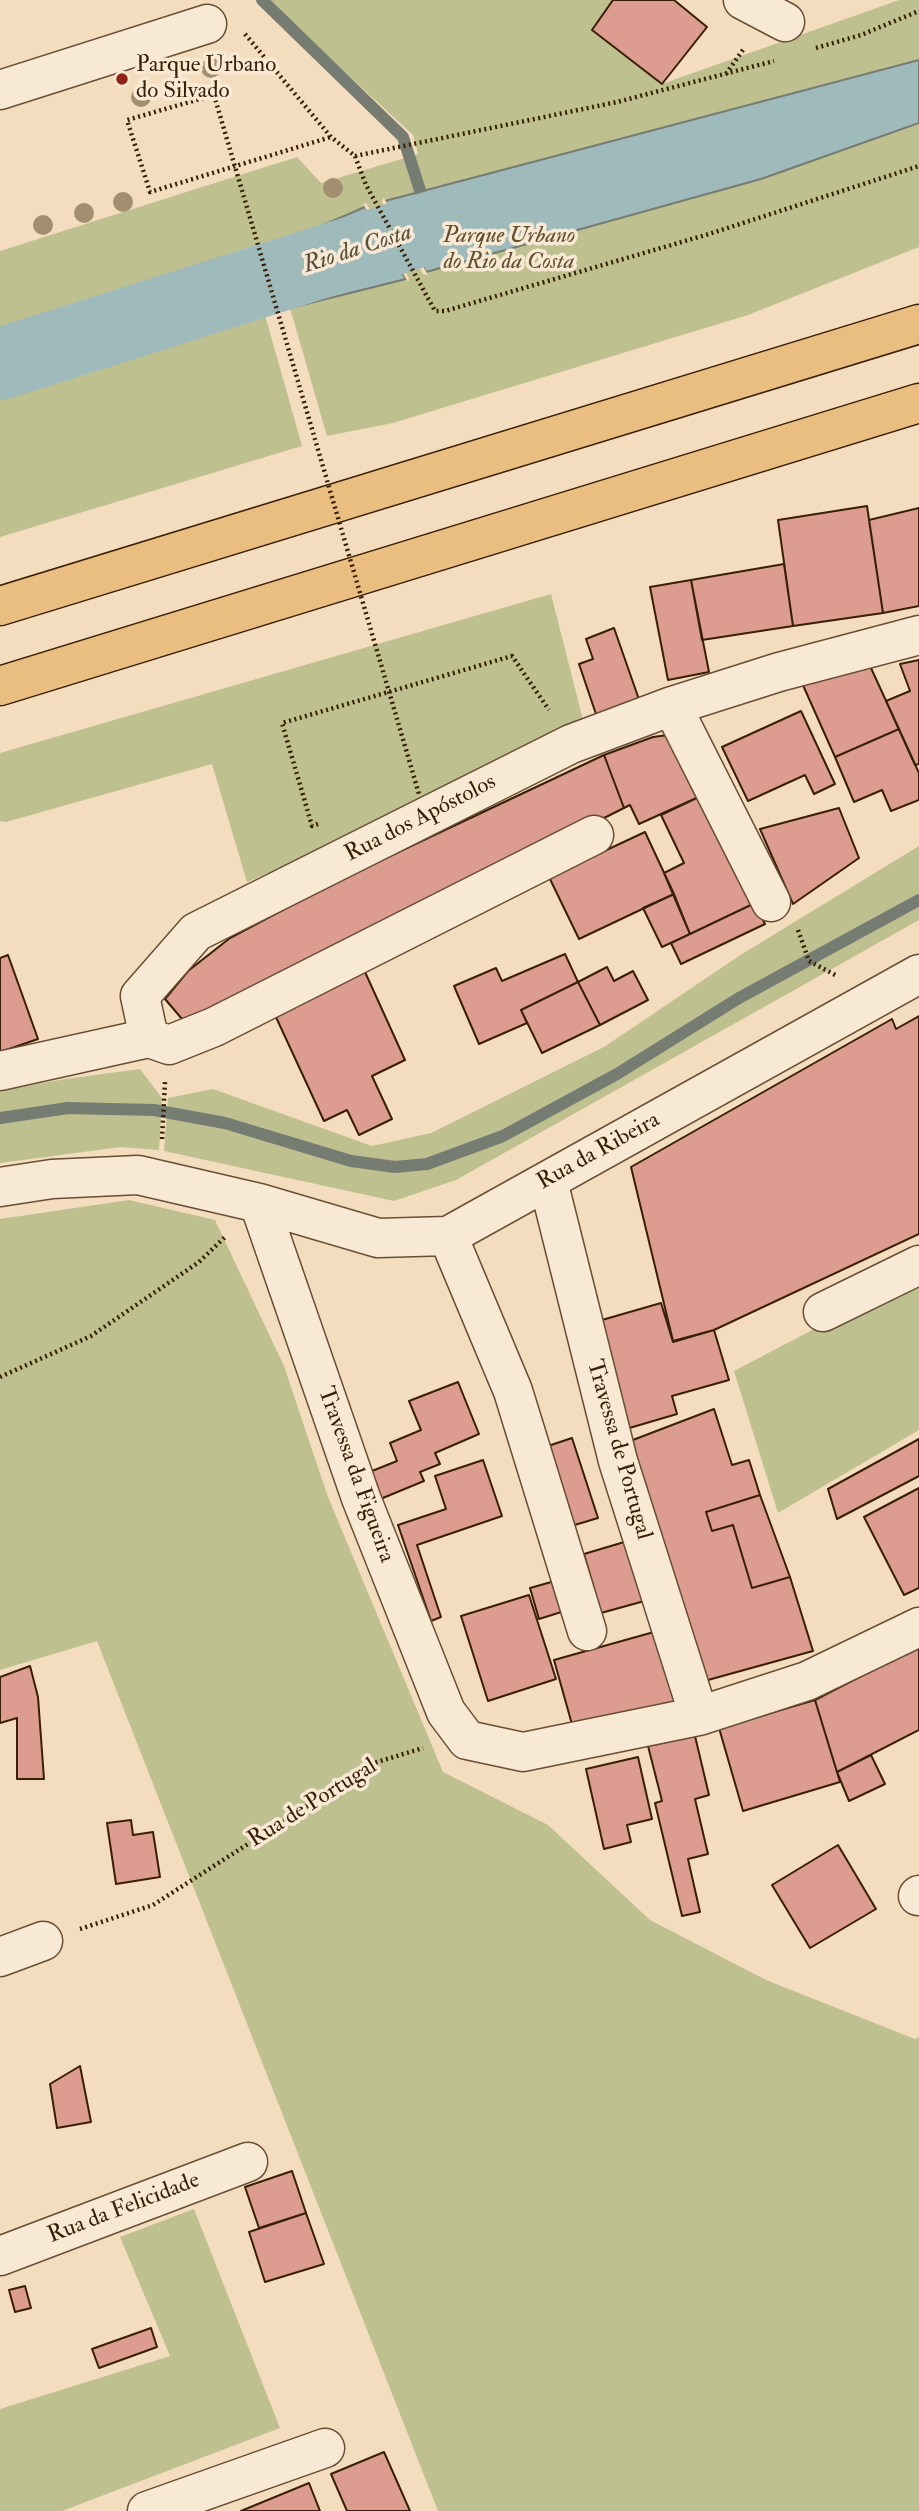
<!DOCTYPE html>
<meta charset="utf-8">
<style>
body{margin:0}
canvas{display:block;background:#f4ddbf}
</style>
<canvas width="919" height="2511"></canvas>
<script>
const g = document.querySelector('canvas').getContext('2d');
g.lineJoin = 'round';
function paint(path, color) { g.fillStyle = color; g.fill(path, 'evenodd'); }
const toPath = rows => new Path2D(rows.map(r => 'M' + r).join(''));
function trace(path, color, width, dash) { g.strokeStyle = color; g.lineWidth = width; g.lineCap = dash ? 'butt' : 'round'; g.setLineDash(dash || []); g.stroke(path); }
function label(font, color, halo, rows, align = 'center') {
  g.font = font + ' "IM FELL Double Pica",serif'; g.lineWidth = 7; g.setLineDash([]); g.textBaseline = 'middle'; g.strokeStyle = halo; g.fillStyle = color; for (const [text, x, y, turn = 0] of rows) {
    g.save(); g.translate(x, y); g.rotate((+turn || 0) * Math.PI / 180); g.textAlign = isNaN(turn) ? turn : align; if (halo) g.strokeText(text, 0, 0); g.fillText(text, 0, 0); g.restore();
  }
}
paint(toPath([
 [267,0,613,0,592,30,662,84,899,0,919,0,919,247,748,315,393,423,327,436,290,308,355,291,337,219,272,247,0,334,0,251,297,157,321,183,418,154,413,135],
 [265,315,302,446,0,537,0,391],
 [551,594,584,724,438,800,247,882,212,764,6,822,0,821,0,753],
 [919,846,919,920,456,1180,394,1201,164,1151,168,1098,213,1089,372,1146,431,1133,604,1047,742,954],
 [140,1069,162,1098,159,1150,121,1147,0,1163,0,1091,65,1079],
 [129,1200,215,1220,284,1366,328,1497,443,1772,548,1825,650,1920,766,1980,915,2039,919,2037,919,2511,438,2511,97,1641,0,1670,0,1219],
 [919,1274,919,1430,778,1513,734,1371],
 [194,2209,280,2428,62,2511,0,2511,0,2409,170,2356,120,2237]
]), '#bec090');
const water = toPath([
 [919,60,919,123,761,179,426,272,385,201,919,60],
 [365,207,406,279,290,308,272,247,365,207],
 [248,254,265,315,0,391,0,334,248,254]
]);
paint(water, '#9ebaba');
trace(water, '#767c72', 2);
paint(toPath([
 [383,198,384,198,428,275,423,274,382,202],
 [366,203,409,278,408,282,363,204]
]), '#f4ddbf');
trace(toPath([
 [262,0,403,137,425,206],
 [0,1118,68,1108,154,1110,225,1123,351,1161,395,1167,427,1164,503,1136,617,1074,739,998,919,900]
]), '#767c72', 12);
trace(toPath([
 [0,364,432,227,501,213]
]), '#9ebaba', 72);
const building = toPath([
 [613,0,674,0,707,27,662,84,592,30,613,0],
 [867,506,883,613,793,626,778,520,867,506],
 [919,508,919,606,883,613,869,520,919,508],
 [784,564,793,626,702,640,691,580,784,564],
 [691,580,709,672,668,680,650,587,691,580],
 [614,628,642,708,599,723,579,664,593,659,586,639,614,628],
 [865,655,899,729,835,757,802,683,865,655],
 [919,660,919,764,915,765,886,701,910,691,900,664,919,660],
 [801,711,835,784,814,794,805,775,748,801,722,747,801,711],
 [899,729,919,773,919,800,891,811,882,790,854,802,835,757,899,729],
 [668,735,703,795,639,824,630,805,624,808,604,755,653,737,668,735],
 [604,755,624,808,188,1026,165,999,188,971,230,938,339,880,604,755],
 [703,795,755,903,690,934,664,873,684,863,661,815,703,795],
 [839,808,859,858,793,904,760,829,839,808],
 [645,832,674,894,579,939,549,877,645,832],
 [674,894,690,934,662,947,643,908,674,894],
 [755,903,765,924,681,964,671,943,755,903],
 [565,954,578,982,521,1010,527,1023,479,1044,454,986,496,968,502,981,565,954],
 [8,955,38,1039,0,1052,0,958,8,955],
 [360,961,405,1060,372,1076,392,1119,359,1135,347,1110,324,1121,269,1002,360,961],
 [607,967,614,981,633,971,648,1000,600,1025,578,982,607,967],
 [578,982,600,1025,542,1053,521,1010,578,982],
 [919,1016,919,1234,714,1330,673,1341,631,1167,892,1019,896,1029,919,1016],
 [661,1303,673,1342,714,1330,729,1380,672,1396,677,1414,626,1429,595,1322,661,1303],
 [458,1382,479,1434,435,1453,440,1464,420,1472,424,1481,378,1500,367,1473,397,1461,390,1443,421,1430,409,1401,458,1382],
 [714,1409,732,1465,749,1460,760,1495,706,1512,712,1531,733,1525,752,1588,790,1577,813,1651,697,1683,625,1443,714,1409],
 [572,1438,598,1518,568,1527,542,1448,572,1438],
 [919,1439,919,1476,837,1519,828,1489,919,1439],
 [483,1460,502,1516,417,1545,441,1617,431,1621,398,1525,446,1509,435,1476,483,1460],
 [919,1488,919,1588,904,1595,864,1517,919,1488],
 [760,1495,790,1577,752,1588,733,1525,712,1531,706,1512,760,1495],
 [631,1540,648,1600,601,1613,584,1554,631,1540],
 [562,1579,571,1609,539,1619,530,1588,562,1579],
 [529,1595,556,1679,488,1701,461,1616,529,1595],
 [661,1630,680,1700,573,1728,554,1660,661,1630],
 [919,1646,919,1730,837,1772,815,1700,919,1646],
 [30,1666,38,1697,44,1779,17,1779,17,1718,0,1723,0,1677,30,1666],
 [815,1700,840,1782,743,1811,719,1728,815,1700],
 [695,1736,709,1795,695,1799,708,1854,688,1859,700,1912,682,1916,655,1803,662,1801,648,1746,695,1736],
 [871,1755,885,1784,849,1801,837,1772,871,1755],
 [638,1757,652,1819,627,1825,631,1842,604,1849,586,1769,638,1757],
 [131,1820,133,1835,153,1832,160,1877,116,1884,107,1823,131,1820],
 [838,1845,876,1909,810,1948,772,1885,838,1845],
 [80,2066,91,2122,57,2128,50,2084,80,2066],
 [292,2171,306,2213,259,2228,245,2187,292,2171],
 [306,2213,324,2264,265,2282,249,2232,306,2213],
 [25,2286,31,2308,15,2312,9,2290,25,2286],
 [151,2328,157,2347,99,2368,92,2349,151,2328],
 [384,2452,410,2511,347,2511,331,2474,384,2452],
 [309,2483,320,2511,241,2511,309,2483]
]);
paint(building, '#dc9c8f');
trace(building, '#391f05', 2);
const minor = toPath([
 [743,0,785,22],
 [0,90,207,24],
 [672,706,771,902],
 [149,1038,169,1045,214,1027,594,835],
 [0,1071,149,1038,140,996,196,932,571,744,672,706,779,672,919,635],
 [548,1181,618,1461,699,1716],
 [0,1187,52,1179,138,1175,259,1203,378,1238,448,1236,919,974],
 [259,1203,361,1498,446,1712,467,1740,523,1752,699,1716,807,1681,919,1627],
 [448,1236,513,1391,587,1631],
 [823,1312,919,1265],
 [918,1896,919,1895],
 [0,1957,43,1941],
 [0,2256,248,2162],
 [147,2511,325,2448]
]);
const highway = toPath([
 [0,606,919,324],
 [0,686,919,403]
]);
trace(minor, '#684e34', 41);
trace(highway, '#391f05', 41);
trace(toPath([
 [245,34,331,137,355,156,366,185,435,311,445,311,709,234,919,166],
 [816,48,861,35,919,11],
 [726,74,745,47],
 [214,95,127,120,150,192,331,137],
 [355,156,617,102,774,61],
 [318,824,312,826,282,723,512,656,549,710],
 [798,930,809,961,837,976],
 [162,1139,165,1082],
 [0,1377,91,1336,199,1262,226,1236],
 [80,1929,153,1905,374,1763,423,1748]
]), '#391f05', 4.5, [2, 3.5]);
trace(minor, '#f8e9d5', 38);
trace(highway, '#eabe80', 38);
trace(toPath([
 [214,95,419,794]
]), '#391f05', 4.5, [2, 3.5]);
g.fillStyle = '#a38f70';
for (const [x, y] of [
 [211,68],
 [141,97],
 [333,188],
 [123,202],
 [84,213],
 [43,225]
]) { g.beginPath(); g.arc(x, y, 10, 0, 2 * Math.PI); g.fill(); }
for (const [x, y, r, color] of [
 [122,79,7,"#8f2418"]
]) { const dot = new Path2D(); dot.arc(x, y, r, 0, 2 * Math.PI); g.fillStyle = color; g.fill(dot); trace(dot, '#f8e9d5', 2.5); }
label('23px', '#391f05', '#f8e9d5', [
 ["Parque Urbano",136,66],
 ["do Silvado",136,92]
], 'left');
label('italic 23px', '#614f2f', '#f8e9d5', [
 ["Parque Urbano",509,237],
 ["do Rio da Costa",509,263]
]);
label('23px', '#391f05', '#f8e9d5', [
 ["Rua dos Apóstolos",421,819,-27],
 ["Rua da Ribeira",599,1152,-29],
 ["Travessa de Portugal",618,1450,74],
 ["Travessa da Figueira",355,1475,70],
 ["Rua de Portugal",313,1804,-32],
 ["Rua da Felicidade",124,2209,-21]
]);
label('italic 24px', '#574e3b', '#f8e9d5', [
 ["Rio da Costa",358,250,-18]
]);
</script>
